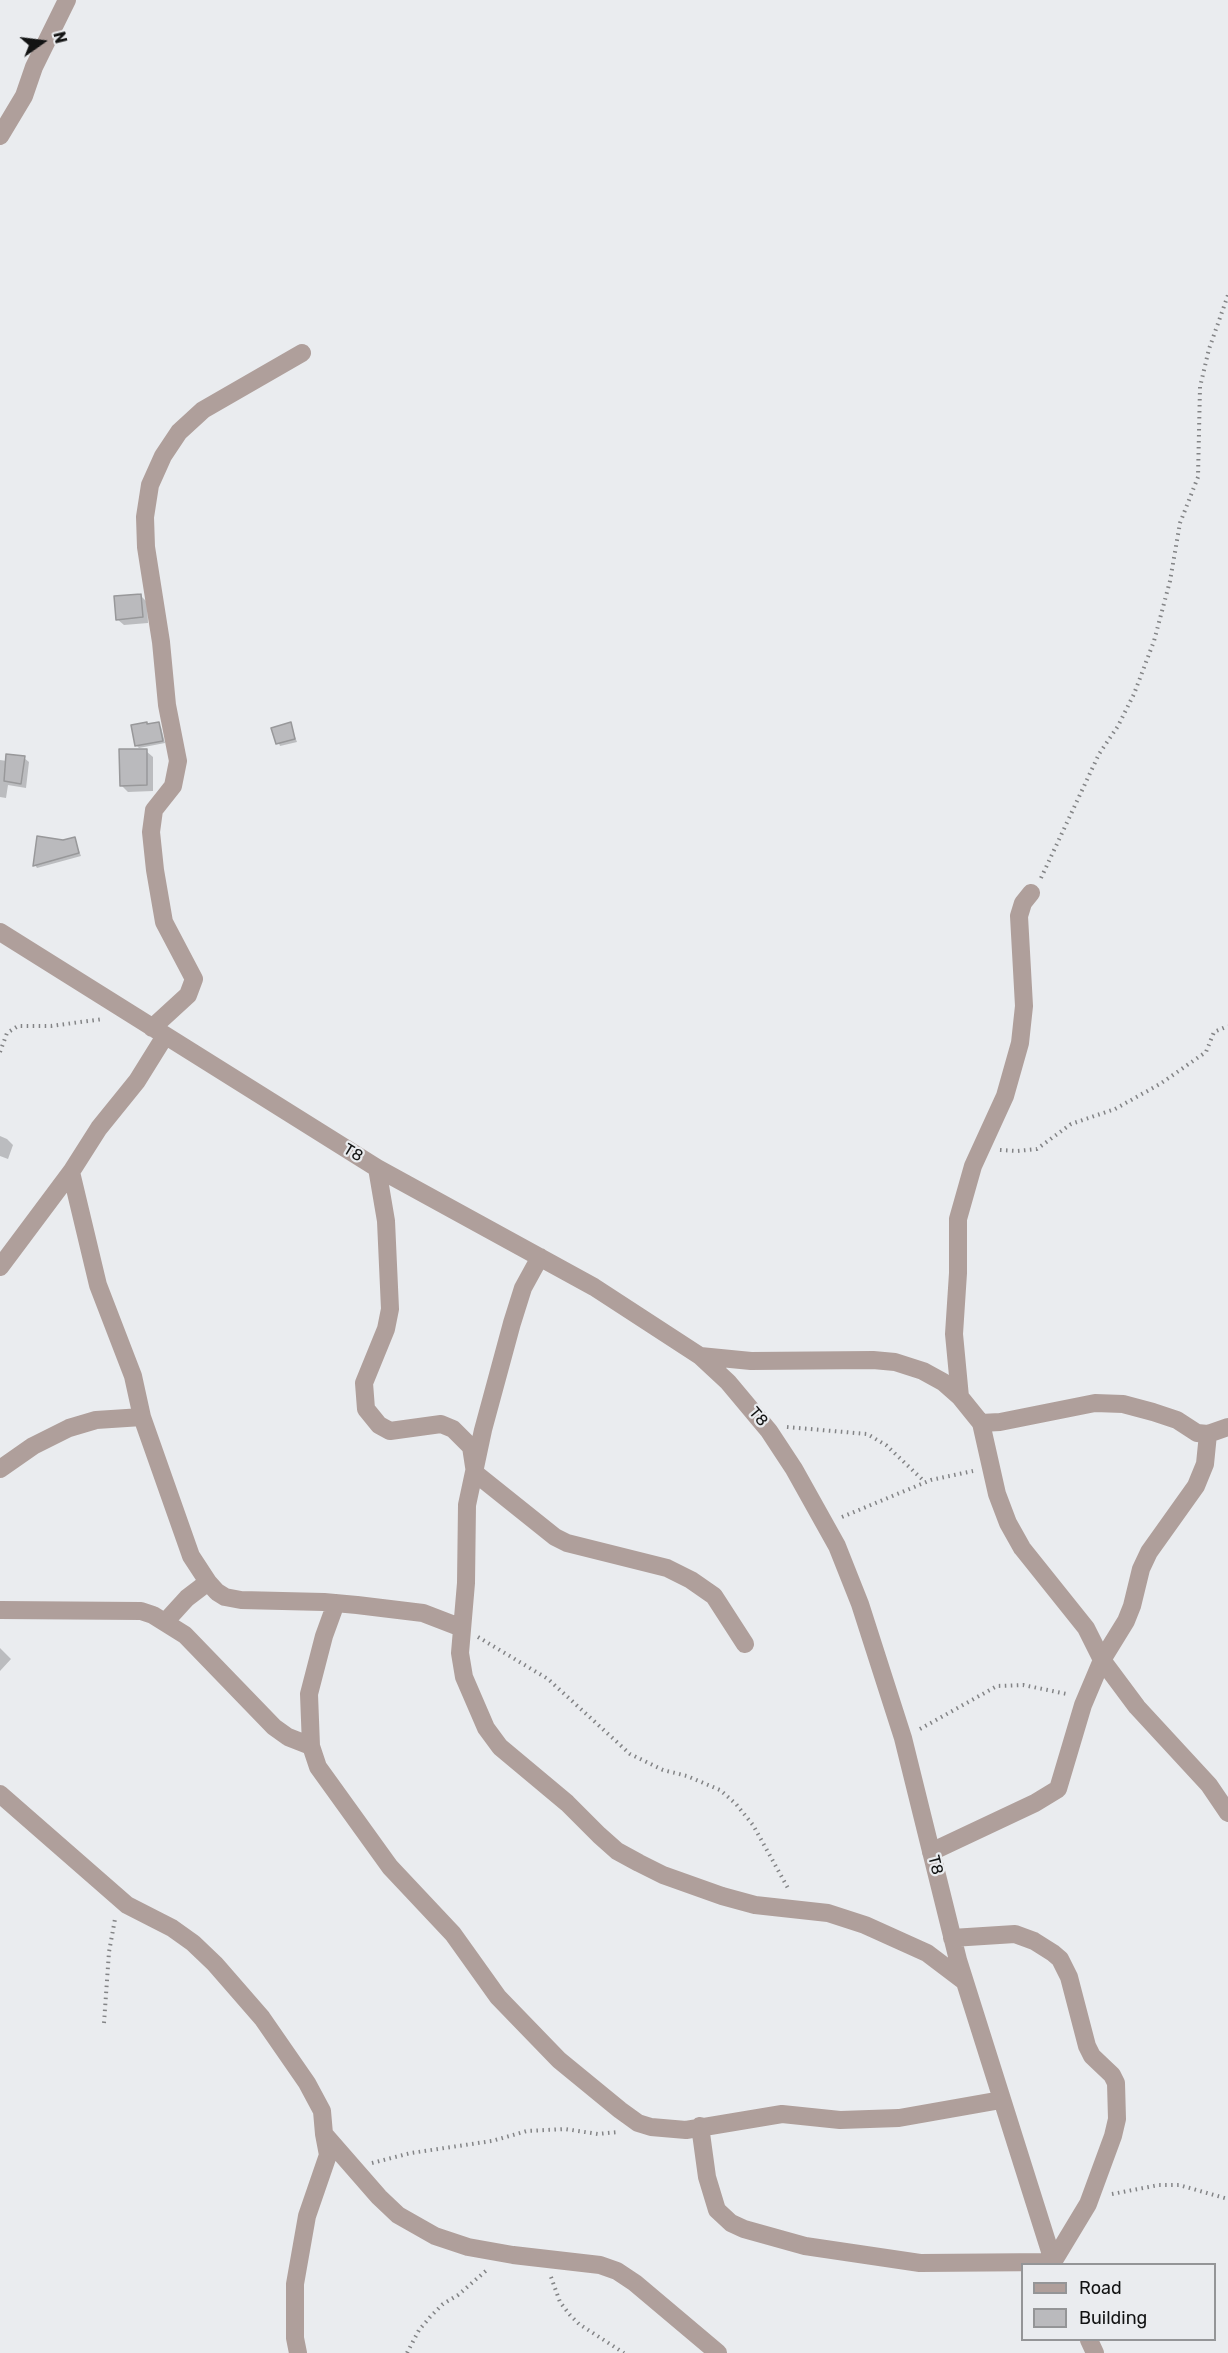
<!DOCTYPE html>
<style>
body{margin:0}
#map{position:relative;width:1228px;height:2353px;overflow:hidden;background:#eaecef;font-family:Rubik,sans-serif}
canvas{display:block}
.legend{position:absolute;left:1021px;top:2263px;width:195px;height:78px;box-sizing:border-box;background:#eaecef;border:2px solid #949597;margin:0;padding:8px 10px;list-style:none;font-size:18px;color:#121313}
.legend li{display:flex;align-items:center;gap:12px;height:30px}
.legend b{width:30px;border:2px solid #949597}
.north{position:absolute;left:12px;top:12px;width:60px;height:60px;-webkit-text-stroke:4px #eaecef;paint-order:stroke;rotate:76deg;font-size:16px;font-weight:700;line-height:24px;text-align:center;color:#121313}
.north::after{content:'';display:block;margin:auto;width:21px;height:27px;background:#121313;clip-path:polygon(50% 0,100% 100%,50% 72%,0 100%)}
</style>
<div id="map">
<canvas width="1228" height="2353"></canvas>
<ul class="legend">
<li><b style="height:8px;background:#af9f9b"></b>Road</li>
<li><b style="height:16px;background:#bababd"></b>Building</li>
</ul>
<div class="north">N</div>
</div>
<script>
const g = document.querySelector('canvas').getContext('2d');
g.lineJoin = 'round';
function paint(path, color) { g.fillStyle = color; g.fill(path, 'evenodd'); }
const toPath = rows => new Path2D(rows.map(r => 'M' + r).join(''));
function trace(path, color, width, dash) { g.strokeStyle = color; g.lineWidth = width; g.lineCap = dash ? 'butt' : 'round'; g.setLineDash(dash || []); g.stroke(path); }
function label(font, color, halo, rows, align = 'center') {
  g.font = font + ' Rubik,sans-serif'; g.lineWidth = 4.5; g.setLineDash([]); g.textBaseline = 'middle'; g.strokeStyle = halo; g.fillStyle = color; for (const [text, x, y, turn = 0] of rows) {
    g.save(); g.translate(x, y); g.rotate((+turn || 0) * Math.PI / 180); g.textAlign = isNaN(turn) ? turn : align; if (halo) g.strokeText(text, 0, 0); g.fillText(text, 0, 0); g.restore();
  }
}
paint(toPath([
 [140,595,147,602,148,623,124,625,117,619],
 [158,724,161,727,165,743,139,748,136,745],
 [290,724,297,742,280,746,273,729],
 [146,751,153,757,153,791,128,792,121,785],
 [24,758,29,762,26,788,8,785,6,798,0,797,0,760,7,761],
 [74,838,81,856,37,868,35,865,64,841],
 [0,1136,7,1139,13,1145,8,1159,0,1156],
 [0,1648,11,1659,0,1671]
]), '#0003');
const building = toPath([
 [141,594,143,617,116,620,114,596,141,594],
 [147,722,147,724,159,722,163,741,135,746,131,725,147,722],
 [291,722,295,739,276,744,271,728,291,722],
 [119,749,147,749,147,785,120,786,119,749],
 [6,754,25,756,21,784,4,781,6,754],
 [37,836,63,840,75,837,79,853,33,866,37,836]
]);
paint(building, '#bababd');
trace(building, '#98989a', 1.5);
trace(toPath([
 [1041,878,1099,754,1118,726,1134,694,1154,641,1170,581,1180,523,1198,477,1200,387,1209,349,1228,295],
 [0,1052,7,1033,18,1026,51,1026,103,1019],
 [1000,1150,1017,1151,1037,1149,1071,1124,1115,1109,1160,1084,1206,1052,1214,1032,1228,1026],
 [787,1427,867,1434,886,1445,925,1482],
 [842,1517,931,1480,973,1471],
 [478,1637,548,1679,630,1754,663,1770,687,1776,720,1790,736,1804,753,1825,789,1890],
 [920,1729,997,1686,1023,1685,1067,1694],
 [104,2023,109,1952,115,1919],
 [372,2163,411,2153,492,2141,527,2131,565,2129,598,2134,618,2132],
 [1112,2194,1159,2185,1179,2185,1228,2199],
 [551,2277,560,2302,570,2315,579,2324,624,2353],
 [407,2353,419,2330,431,2316,443,2304,458,2295,488,2269]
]), '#838486', 4, [1.5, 4.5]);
trace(toPath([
 [0,136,24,96,34,67,67,0],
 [0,932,377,1168,594,1287,700,1356,728,1382,769,1431,794,1469,837,1546,860,1604,903,1738,958,1960,1054,2264],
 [152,1028,188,995,194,979,164,922,155,870,151,832,154,810,173,786,178,761,167,705,161,642,146,547,145,517,150,485,163,456,179,432,203,410,302,353],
 [377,1168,386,1221,390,1309,386,1329,364,1383,366,1409,379,1425,390,1431,441,1424,453,1429,471,1447,475,1473,555,1537,567,1543,667,1568,691,1580,714,1596,745,1644],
 [71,1172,98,1285,133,1376,142,1417,191,1556,208,1582,217,1592,225,1597,241,1600,324,1602,357,1605,423,1613,462,1628],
 [540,1257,523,1288,512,1323,483,1430,467,1505,466,1583,460,1653,464,1677,486,1728,500,1747,567,1803,599,1835,617,1851,639,1863,663,1875,722,1896,755,1905,828,1913,865,1925,927,1953,964,1981],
 [0,1267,71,1172,99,1128,137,1081,165,1036],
 [700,1356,751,1361,873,1360,895,1362,923,1371,943,1382,960,1397,981,1423,997,1494,1008,1523,1022,1548,1086,1628,1102,1660,1137,1707,1209,1785,1228,1813],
 [960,1397,954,1334,958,1273,958,1219,973,1166,1005,1096,1020,1043,1024,1006,1019,916,1023,903,1031,893],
 [981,1423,1000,1422,1095,1403,1123,1404,1153,1412,1177,1420,1197,1433,1208,1434,1228,1427],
 [0,1469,33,1446,69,1428,96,1420,142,1417],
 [336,1603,324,1636,309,1694,311,1746,318,1767,390,1867,453,1934,498,1997,559,2060,620,2110,638,2123,651,2127,686,2130,782,2114,840,2120,899,2118,1001,2100],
 [0,1610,141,1611,153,1615,185,1635,274,1727,288,1737,311,1746],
 [166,1621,187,1598,208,1582],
 [0,1794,127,1905,172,1928,193,1943,215,1964,262,2018,307,2083,322,2111,324,2134,379,2197,398,2215,435,2236,468,2247,513,2255,600,2265,617,2271,635,2283,718,2353],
 [931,1852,1035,1803,1058,1789,1083,1705,1102,1660,1126,1621,1132,1606,1141,1569,1149,1552,1196,1486,1205,1464,1208,1434],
 [700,2126,707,2177,717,2210,731,2223,744,2229,805,2246,920,2263,1053,2262,1088,2204,1113,2136,1117,2119,1116,2083,1112,2075,1092,2056,1087,2046,1069,1977,1060,1959,1053,1953,1034,1941,1015,1934,952,1938],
 [1089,2340,1095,2353],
 [298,2353,295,2338,295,2284,307,2216,328,2155,324,2134]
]), '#af9f9b', 18);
label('16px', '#121313', '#eaecef', [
 ["T8",353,1153,31],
 ["T8",758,1417,50],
 ["T8",935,1865,76]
]);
</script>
